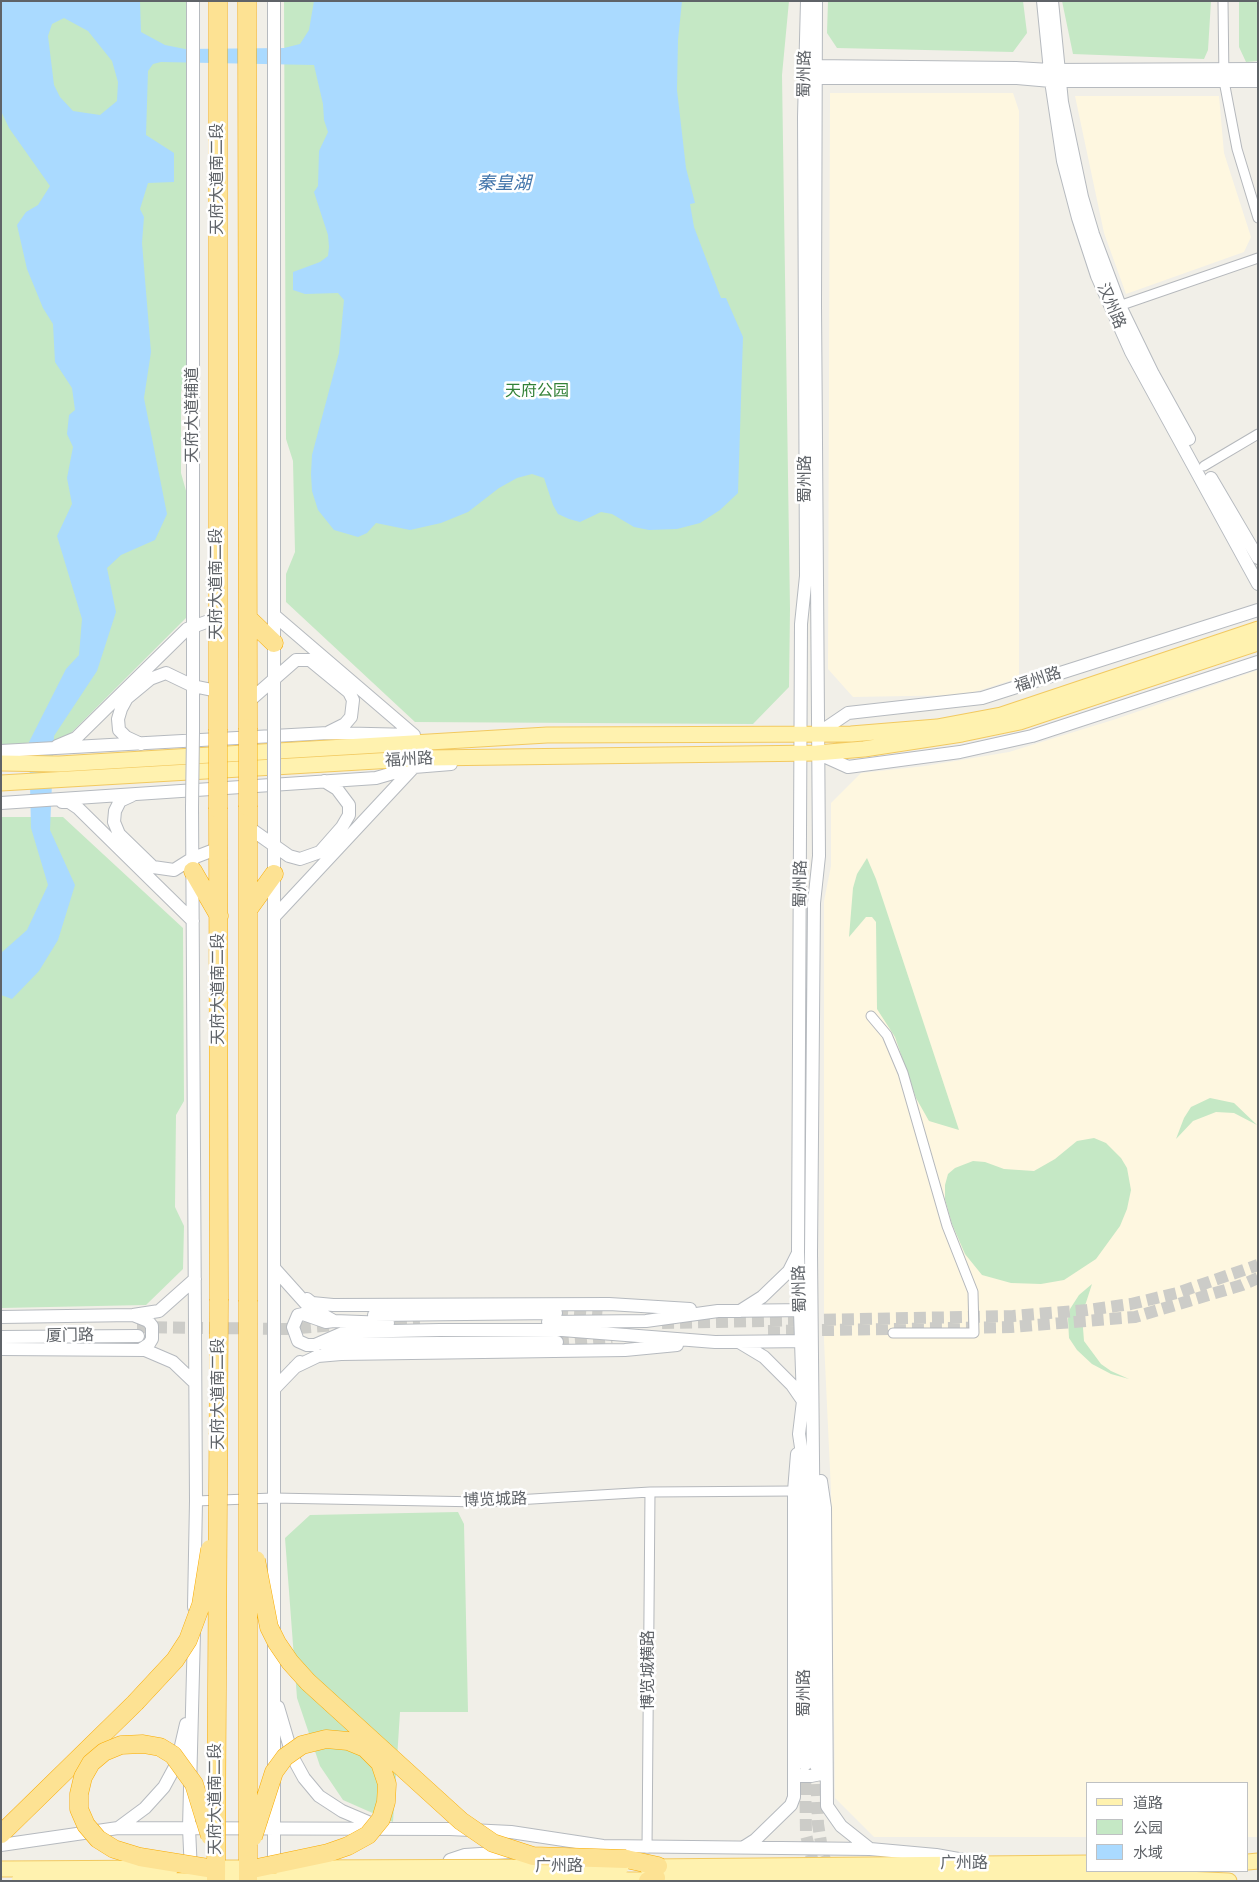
<!DOCTYPE html>
<meta charset="utf-8">
<style>
body{margin:0}
#map{position:relative;width:1259px;height:1882px;overflow:hidden;background:#f1efe8;font-family:"Fira Sans","Noto Sans SC",sans-serif}
canvas{display:block}
.frame{position:absolute;inset:0;border:2px solid #5f6368;pointer-events:none}
.legend{position:absolute;left:1086px;top:1782px;width:162px;height:90px;box-sizing:border-box;background:#fff;border:1px solid #bfc1c3;margin:0;padding:6px 9px;list-style:none;font-size:15px;color:#5f6368}
.legend li{display:flex;align-items:center;gap:10px;height:25px}
.legend b{width:25px;border:1px solid #bfc1c3}
</style>
<div id="map">
<canvas width="1259" height="1882"></canvas>
<div class="frame"></div>
<ul class="legend">
<li><b style="height:6px;background:#fff2af"></b>道路</li>
<li><b style="height:14px;background:#c5e8c5"></b>公园</li>
<li><b style="height:14px;background:#aadaff"></b>水域</li>
</ul>
</div>
<script>
const g = document.querySelector('canvas').getContext('2d');
g.lineJoin = 'round';
function paint(path, color) { g.fillStyle = color; g.fill(path, 'evenodd'); }
const toPath = rows => new Path2D(rows.map(r => 'M' + r).join(''));
function trace(path, color, width, dash) { g.strokeStyle = color; g.lineWidth = width; g.lineCap = dash ? 'butt' : 'round'; g.setLineDash(dash || []); g.stroke(path); }
function label(font, color, halo, rows, align = 'center') {
  g.font = font + ' "Fira Sans","Noto Sans SC",sans-serif'; g.lineWidth = 5; g.setLineDash([]); g.textBaseline = 'middle'; g.strokeStyle = halo; g.fillStyle = color; for (const [text, x, y, turn = 0] of rows) {
    g.save(); g.translate(x, y); g.rotate((+turn || 0) * Math.PI / 180); g.textAlign = isNaN(turn) ? turn : align; if (halo) g.strokeText(text, 0, 0); g.fillText(text, 0, 0); g.restore();
  }
}
paint(toPath([
 [830,93,1013,93,1019,111,1019,678,965,695,853,697,828,669],
 [1075,96,1219,96,1224,153,1251,237,1244,252,1126,294,1104,233],
 [1258,670,1258,1837,1248,1837,1248,1783,1088,1783,1088,1837,874,1837,835,1798,831,1491,824,1341,824,901,831,866,831,803,861,773,925,766,1009,752,1116,719]
]), '#fef7e0');
paint(toPath([
 [1,1,187,1,188,370,181,392,181,473,188,498,188,616,65,739,15,744,1,744],
 [284,1,789,1,782,75,790,609,789,687,753,724,415,722,286,602,286,574,295,552,293,461,286,439],
 [828,1,1023,1,1027,33,1013,52,837,48,827,33],
 [1062,1,1211,1,1208,50,1204,59,1073,54],
 [1239,1,1258,1,1258,61,1246,62,1239,47],
 [1,817,63,817,183,928,184,1101,176,1115,175,1207,184,1226,183,1269,146,1305,1,1308],
 [867,858,876,879,959,1130,929,1121,916,1098,895,1037,877,1009,876,922,872,917,866,917,849,937,853,888,857,874],
 [1210,1098,1234,1103,1257,1125,1234,1113,1216,1112,1193,1121,1176,1139,1184,1118,1191,1107],
 [1094,1138,1106,1143,1121,1158,1127,1168,1131,1190,1127,1209,1120,1226,1096,1259,1064,1280,1041,1284,1011,1283,982,1275,965,1254,952,1224,945,1199,945,1185,948,1174,955,1168,973,1161,985,1162,1004,1169,1034,1171,1055,1159,1077,1141],
 [1092,1284,1082,1315,1084,1341,1101,1364,1111,1371,1129,1379,1111,1374,1092,1364,1077,1350,1069,1338,1068,1319,1070,1309,1079,1295],
 [458,1512,464,1524,468,1712,400,1712,393,1822,343,1800,320,1766,297,1698,285,1538,310,1515]
]), '#c5e8c5');
paint(toPath([
 [1,1,140,1,141,32,165,45,185,49,284,48,300,44,309,30,314,1,682,1,678,40,677,90,686,168,695,203,690,204,694,227,721,298,726,298,743,337,738,493,720,510,700,523,677,529,649,530,634,527,612,514,601,512,580,522,569,519,558,514,553,505,544,478,532,474,517,478,499,488,468,512,441,523,410,530,376,523,367,533,358,537,334,530,318,510,312,491,311,474,312,455,339,353,344,300,338,293,305,294,293,290,293,272,320,262,328,256,329,247,328,235,314,192,318,186,319,151,328,132,324,120,323,104,314,65,161,62,153,64,148,71,146,135,174,153,174,182,148,183,140,209,144,217,142,243,151,352,144,398,167,514,155,540,121,555,107,568,116,612,97,671,54,736,50,830,75,885,58,940,39,971,12,999,1,995,1,953,27,930,48,885,31,828,29,742,66,669,79,655,82,619,57,536,72,504,67,478,73,447,67,434,69,415,75,410,72,388,55,362,53,324,43,308,27,269,17,225,26,212,38,205,50,186,9,128,1,111],
 [64,18,88,31,112,61,118,82,117,101,100,115,73,111,60,97,54,85,48,36,52,24]
]), '#aadaff');
trace(toPath([
 [556,1313,602,1317],
 [662,1323,1013,1316,1087,1310,1131,1304,1177,1293,1258,1265],
 [377,1325,420,1324],
 [137,1327,286,1329,335,1325],
 [768,1331,1011,1327,1135,1317,1242,1285,1258,1278],
 [557,1342,612,1337],
 [805,1765,806,1835,816,1874],
 [816,1766,818,1824,823,1855,831,1872]
]), '#ccccc8', 12, [12, 6]);
const street = toPath([
 [1223,1,1224,81,1237,149,1258,218],
 [1116,307,1258,258],
 [1204,466,1258,434],
 [871,1016,887,1035,903,1073,947,1226,973,1292,974,1333,893,1333],
 [196,1501,273,1498,482,1502,650,1492,794,1491],
 [647,1848,650,1492]
]);
const secondary = toPath([
 [274,1,274,728],
 [1043,1,1051,81,1063,161,1078,218,1097,276,1131,352,1258,584],
 [1052,1,1062,102,1082,197,1093,234,1120,306,1153,374,1189,439],
 [808,66,1016,68,1050,70,1258,69],
 [807,78,1017,78,1051,81,1258,81],
 [1211,478,1258,558],
 [274,615,414,735],
 [248,702,296,660,310,660,349,692,353,700,351,717,345,724,329,732],
 [193,732,193,1],
 [817,734,848,713,982,698,1258,610],
 [141,744,126,737,119,730,118,719,121,709,127,698,150,679,166,673,193,686,217,691],
 [57,746,76,738,187,629,217,618],
 [1,751,328,733,413,735],
 [817,753,848,767,960,752,1032,736,1258,662],
 [133,795,120,801,115,811,114,822,119,834,153,867,174,870,193,858,219,848],
 [62,802,69,802,78,808,193,921],
 [1,803,376,778,414,767],
 [192,807,196,1501,194,1607],
 [248,827,289,856,300,859,320,852,342,827,349,815,349,805,337,789,324,781],
 [274,917,414,767,451,764],
 [274,1268,309,1307,334,1321,388,1323],
 [307,1299,312,1303,333,1305,609,1304,690,1309],
 [740,1311,762,1297,789,1271,797,1255],
 [133,1315,148,1321,152,1326,152,1339,149,1344,140,1350],
 [374,1315,556,1313],
 [1,1317,133,1315,159,1311,195,1279],
 [334,1321,326,1322,303,1314,298,1315,293,1327,298,1341,307,1345,315,1345,345,1332,440,1330,562,1330,715,1342,810,1341],
 [548,1322,646,1321,718,1311,808,1310],
 [1,1337,138,1336],
 [739,1342,764,1357,792,1385,803,1401],
 [323,1344,557,1342],
 [1,1349,145,1350,173,1362,195,1383],
 [295,1367,318,1356,341,1354,625,1350,677,1345],
 [274,1389,300,1362],
 [821,1481,825,1508,827,1806,841,1826,870,1849],
 [278,1707,293,1758,304,1778,319,1796,342,1811,375,1825],
 [805,1765,805,1474,799,1434,803,1401,798,1252,801,624,806,576,804,117,807,1],
 [816,1766,811,1253,814,903,819,856,815,304,816,1],
 [795,1773,801,1776,811,1776,826,1773],
 [118,1828,145,1808,164,1787,177,1763,186,1724],
 [1,1845,118,1828,450,1829,511,1832,603,1846,870,1849,936,1855,964,1860],
 [744,1847,755,1840,791,1805,794,1797,794,1491,797,1454],
 [274,1871,274,805],
 [191,1872,189,1828,194,1632],
 [443,1874,450,1860,465,1855,511,1852]
]);
const primary = toPath([
 [1,763,59,764,547,735,851,734,937,727,1001,715,1258,629],
 [1,783,428,758,817,753,864,749,962,734,1020,722,1258,643],
 [1248,1862,1258,1861],
 [647,1867,1088,1863],
 [626,1880,1140,1877,1229,1881]
]);
const highway = toPath([
 [218,1,218,729],
 [247,1,248,728],
 [248,618,274,643],
 [218,809,219,1299],
 [193,871,219,916],
 [248,910,274,874],
 [248,1300,248,807],
 [1,1834,135,1703],
 [626,1859,658,1866],
 [648,1881,656,1878]
]);
trace(street, '#b5b8bc', 11);
trace(secondary, '#b6babf', 14);
trace(primary, '#f2c960', 17);
trace(highway, '#f9ab00', 19);
trace(street, '#fff', 9);
trace(secondary, '#fff', 12);
trace(primary, '#fff2af', 15);
trace(highway, '#fde293', 18);
const secondaryBridge = toPath([
 [274,728,274,805],
 [192,807,193,732]
]);
const primaryBridge = toPath([
 [204,1868,259,1868],
 [282,1868,621,1867],
 [1,1869,171,1868],
 [19,1881,626,1880]
]);
const highwayBridge = toPath([
 [248,728,248,807],
 [218,729,218,809],
 [248,1300,248,1881],
 [256,1560,269,1627,277,1643,290,1662,308,1682,461,1821,493,1843,533,1856,626,1859],
 [135,1703,175,1660,188,1640,201,1605,210,1549],
 [253,1837,274,1772,285,1757,302,1745,326,1739,348,1741,365,1748,380,1763,387,1784,386,1802,381,1819,368,1835,348,1846,328,1853,257,1868],
 [208,1868,140,1857,114,1849,98,1839,86,1825,79,1809,79,1794,83,1777,91,1763,104,1752,121,1745,143,1744,160,1747,173,1755,194,1784,210,1836],
 [216,1881,219,1299]
]);
trace(secondaryBridge, '#b6babf', 14, []);
trace(primaryBridge, '#f2c960', 17, []);
trace(highwayBridge, '#f9ab00', 19, []);
trace(secondaryBridge, '#fff', 12);
trace(primaryBridge, '#fff2af', 15);
trace(highwayBridge, '#fde293', 18);
label('16px', '#5f6368', '#fff', [
 ["蜀州路",805,74,-89],
 ["天府大道南二段",218,179,-90],
 ["汉州路",1111,306,67],
 ["天府大道辅道",193,415,-90],
 ["蜀州路",806,479,-90],
 ["天府大道南二段",217,584,-90],
 ["福州路",1038,680,-18],
 ["福州路",409,760,-3],
 ["蜀州路",801,884,-89],
 ["天府大道南二段",219,989,-90],
 ["蜀州路",800,1289,-92],
 ["厦门路",70,1336,-1],
 ["天府大道南二段",219,1394,-90],
 ["博览城路",495,1500,-2],
 ["博览城横路",649,1670,-90],
 ["蜀州路",805,1693,-90],
 ["天府大道南二段",216,1799,-90],
 ["广州路",964,1864],
 ["广州路",559,1867]
]);
label('16px', '#348238', '#fff', [
 ["天府公园",537,392]
]);
label('italic 18px', '#4174aa', '#fff', [
 ["秦皇湖",504,184]
]);
</script>
